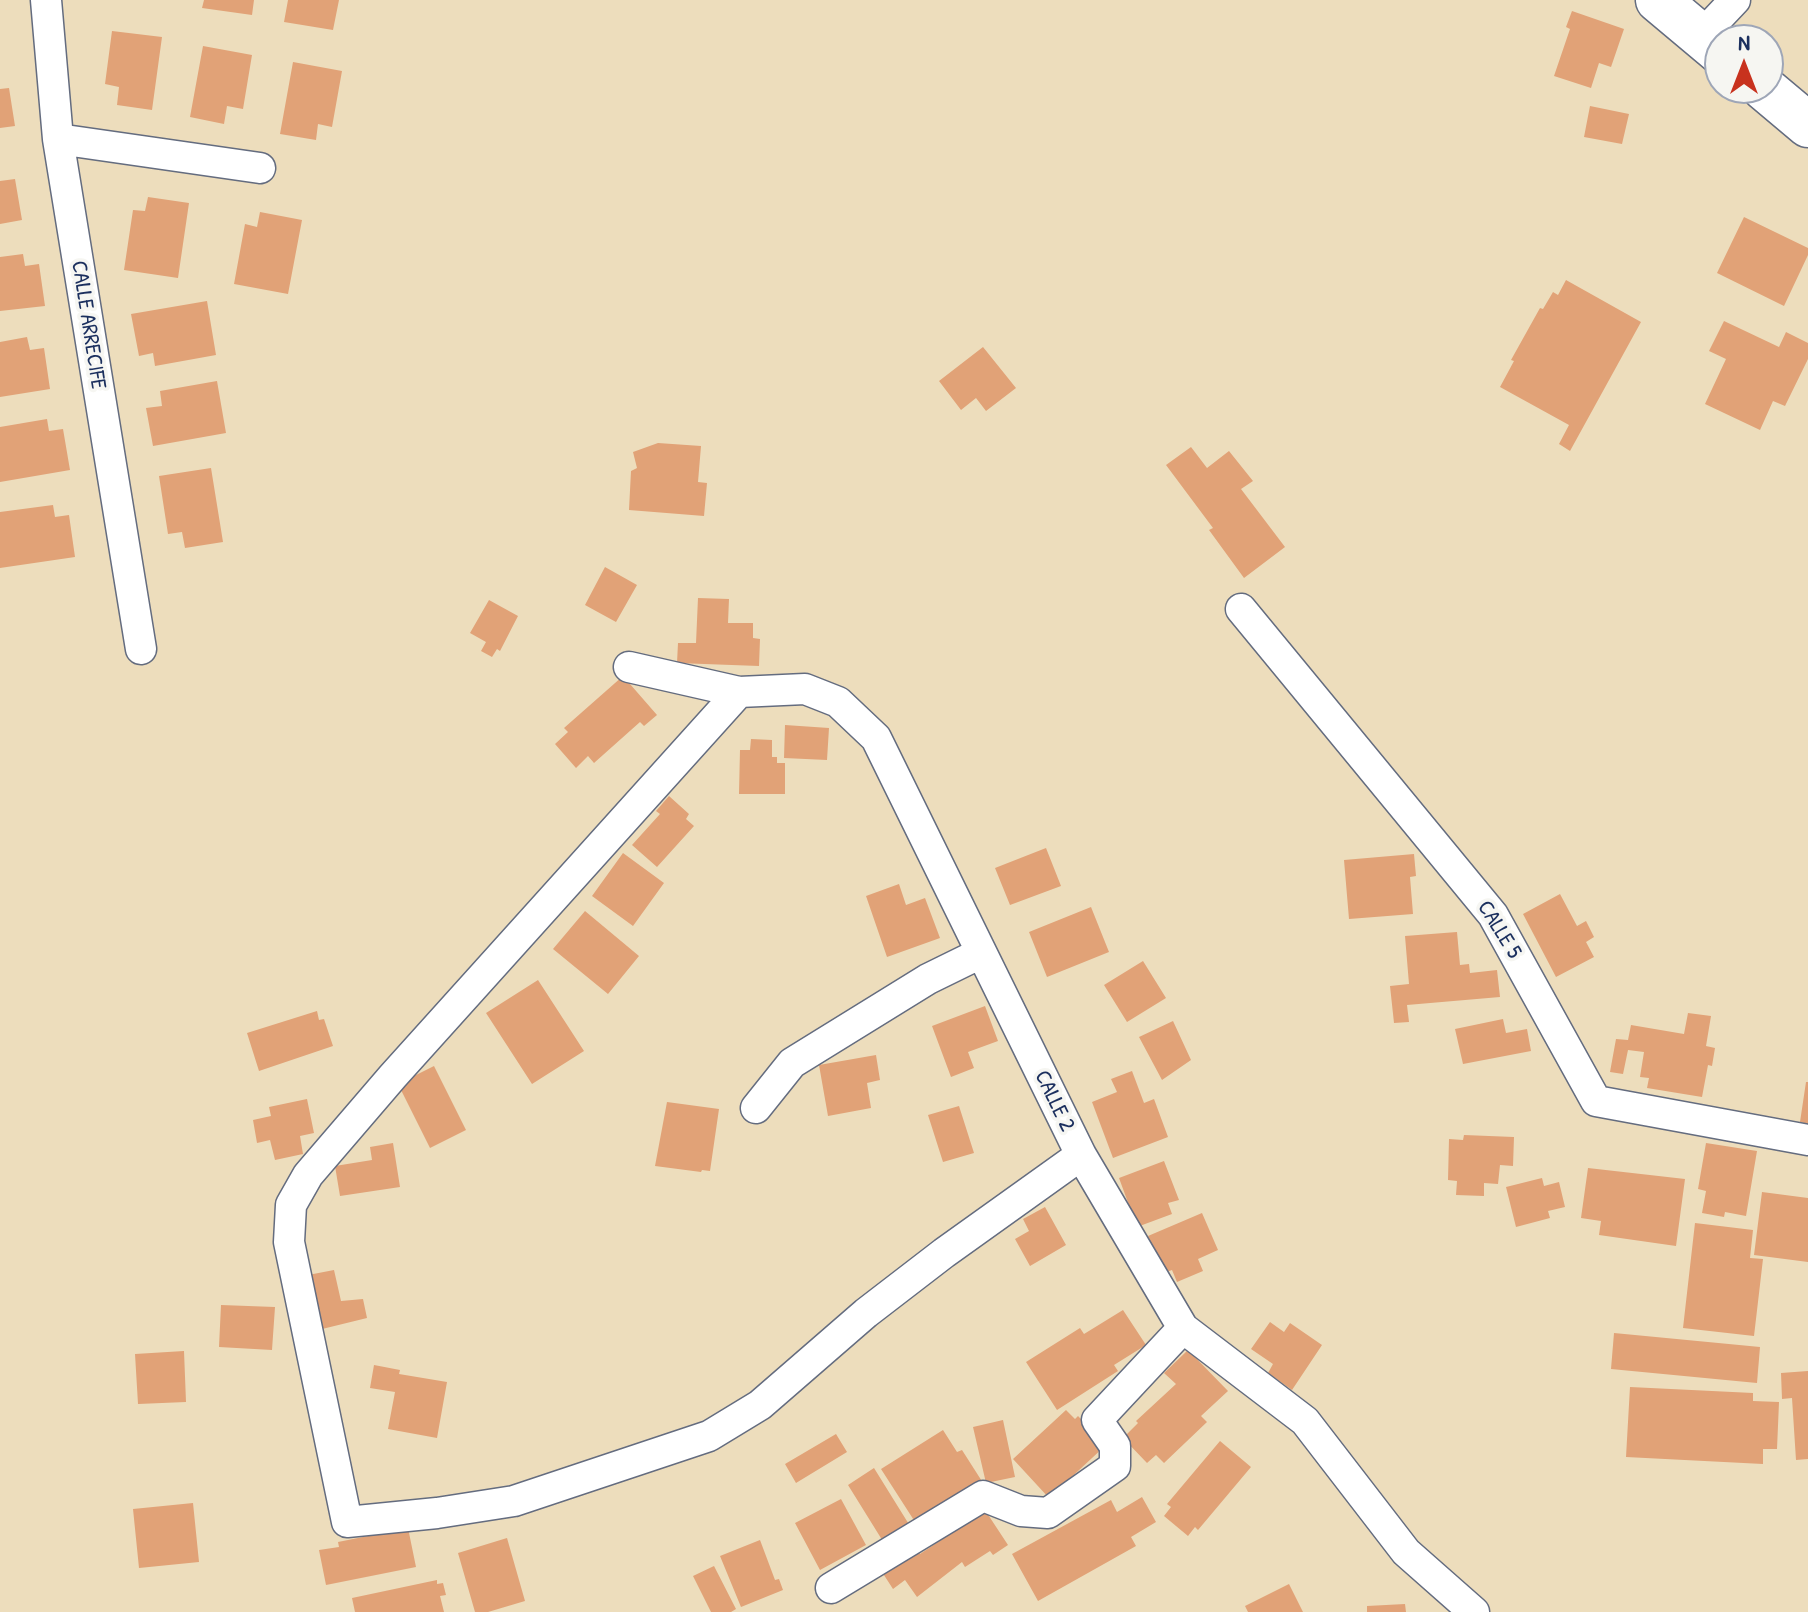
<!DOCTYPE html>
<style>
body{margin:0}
#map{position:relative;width:1808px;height:1612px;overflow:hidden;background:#edddbc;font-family:"Patrick Hand",sans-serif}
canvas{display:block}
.north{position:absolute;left:1704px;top:24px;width:80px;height:80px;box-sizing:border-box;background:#f6f6f2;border:2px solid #9ea6b7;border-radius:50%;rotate:0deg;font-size:22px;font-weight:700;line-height:32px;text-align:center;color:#1b2f5e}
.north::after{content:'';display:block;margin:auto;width:28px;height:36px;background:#c8321e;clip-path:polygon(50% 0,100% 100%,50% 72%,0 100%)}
</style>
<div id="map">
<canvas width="1808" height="1612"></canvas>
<div class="north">N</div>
</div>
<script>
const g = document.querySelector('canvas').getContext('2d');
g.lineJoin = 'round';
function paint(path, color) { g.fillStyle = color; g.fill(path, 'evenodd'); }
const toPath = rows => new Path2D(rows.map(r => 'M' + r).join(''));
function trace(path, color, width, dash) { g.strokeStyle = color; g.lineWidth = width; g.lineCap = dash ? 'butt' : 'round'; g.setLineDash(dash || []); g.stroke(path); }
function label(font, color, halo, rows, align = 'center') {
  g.font = font + ' "Patrick Hand",sans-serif'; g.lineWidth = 7; g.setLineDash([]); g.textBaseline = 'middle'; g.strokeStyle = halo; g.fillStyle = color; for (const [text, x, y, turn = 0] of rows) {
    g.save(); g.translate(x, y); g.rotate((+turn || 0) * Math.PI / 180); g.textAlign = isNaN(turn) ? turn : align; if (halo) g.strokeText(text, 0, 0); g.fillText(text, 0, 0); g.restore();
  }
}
paint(toPath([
 [204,0,254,0,252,15,202,8],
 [288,0,339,0,333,30,284,22],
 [1572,11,1624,29,1611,67,1599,63,1591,88,1554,76,1570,29,1566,27],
 [112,31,162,37,152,110,117,105,119,87,105,84],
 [203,46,252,55,243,109,227,106,224,124,190,117],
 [293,62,342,71,332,127,318,124,316,140,280,134],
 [9,88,15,126,0,128,0,89],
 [1590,106,1629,114,1622,144,1584,137],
 [15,179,22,220,0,224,0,181],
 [148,197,189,203,178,278,124,270,133,210,145,211],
 [260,212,302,220,288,294,234,284,245,224,257,227],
 [1744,217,1808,248,1808,255,1784,306,1717,273],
 [23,254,25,266,39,264,45,306,0,311,0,257],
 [1566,280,1641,322,1570,451,1559,444,1569,425,1500,387,1514,361,1511,360,1540,308,1543,309,1553,292,1558,295],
 [207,301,216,355,155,366,153,353,139,356,131,314],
 [1724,321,1779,347,1786,332,1808,343,1808,359,1785,406,1773,401,1760,430,1705,404,1726,359,1709,351],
 [27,337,30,350,44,348,50,389,0,397,0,342],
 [983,347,1016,388,986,411,976,398,961,410,939,381],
 [217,381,226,433,153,446,146,408,162,406,160,391],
 [47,419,49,431,63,429,70,470,0,482,0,427],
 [658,443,701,446,698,482,707,483,704,516,629,510,631,471,637,468,633,452],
 [1191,447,1207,468,1229,451,1253,481,1241,489,1285,547,1244,578,1209,530,1213,528,1166,465],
 [211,468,223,542,185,548,182,532,168,534,159,476],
 [53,505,55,517,69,515,75,557,0,568,0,512],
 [605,567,637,585,616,622,585,605],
 [698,598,729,599,728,623,753,623,753,638,760,639,759,666,677,663,678,643,696,643],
 [489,600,518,616,500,651,497,649,492,657,481,651,486,642,470,633],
 [623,676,657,715,644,726,640,722,594,763,588,756,576,768,555,744,568,732,564,728],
 [785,725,829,728,827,760,784,758],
 [751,739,772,740,772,757,777,757,777,763,785,763,785,794,739,794,740,750,750,750],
 [669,796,689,814,686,819,694,826,657,867,632,845,660,814,656,811],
 [1046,848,1061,886,1010,905,995,868],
 [623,853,664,883,633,926,592,896],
 [1414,854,1416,876,1410,877,1413,914,1349,919,1344,860],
 [899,884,906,905,925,898,940,938,887,957,866,896],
 [1560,894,1577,926,1586,921,1594,937,1586,942,1594,957,1556,977,1523,914],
 [1091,907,1109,952,1047,977,1029,932],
 [585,911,639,956,608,994,553,949],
 [1457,932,1460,965,1469,964,1470,973,1497,970,1500,997,1407,1005,1409,1022,1394,1023,1390,986,1409,984,1405,936],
 [1143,961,1166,998,1127,1022,1104,985],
 [538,980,584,1051,532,1084,486,1013],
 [985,1006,998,1041,968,1052,974,1068,951,1077,932,1026],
 [317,1011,319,1020,324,1019,333,1046,259,1071,247,1033],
 [1688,1013,1711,1016,1706,1046,1715,1048,1712,1066,1708,1065,1702,1097,1647,1088,1649,1078,1640,1077,1644,1052,1628,1050,1623,1074,1610,1072,1616,1039,1628,1040,1631,1025,1684,1034],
 [1503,1019,1506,1033,1527,1029,1531,1051,1463,1064,1455,1029],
 [1173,1021,1191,1060,1162,1080,1139,1037],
 [876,1055,880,1080,867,1083,871,1108,828,1116,819,1065],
 [434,1066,466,1130,430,1148,398,1084],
 [1132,1071,1144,1103,1154,1099,1168,1137,1113,1158,1092,1102,1117,1092,1111,1079],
 [1806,1082,1808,1082,1808,1124,1800,1122],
 [307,1099,314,1133,300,1136,303,1154,275,1160,270,1140,257,1143,253,1120,271,1116,269,1107],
 [667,1102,719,1109,710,1171,702,1170,701,1172,655,1166],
 [959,1106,974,1153,943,1162,928,1115],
 [1464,1135,1514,1137,1513,1166,1500,1165,1498,1184,1484,1183,1484,1196,1456,1195,1457,1181,1448,1180,1449,1139,1463,1140],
 [393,1143,400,1187,340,1196,335,1166,372,1160,370,1147],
 [1706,1143,1757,1151,1746,1216,1725,1212,1724,1217,1702,1213,1706,1191,1698,1189],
 [1164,1161,1179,1200,1168,1203,1172,1214,1137,1227,1119,1178],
 [1588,1168,1685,1179,1676,1246,1599,1235,1601,1221,1581,1218],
 [1542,1178,1544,1186,1559,1182,1565,1207,1548,1211,1550,1218,1516,1227,1506,1187],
 [1762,1192,1808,1198,1808,1262,1754,1255],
 [1045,1207,1066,1245,1030,1266,1015,1239,1029,1231,1023,1219],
 [1202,1213,1218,1250,1198,1259,1203,1271,1177,1282,1172,1270,1164,1273,1148,1236],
 [1695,1223,1753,1230,1750,1258,1763,1259,1754,1336,1683,1328],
 [334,1270,341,1301,363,1299,367,1318,314,1331,303,1276],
 [221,1305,275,1307,272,1350,219,1347],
 [1123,1310,1146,1345,1114,1365,1118,1371,1057,1410,1026,1362,1080,1328,1084,1334],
 [1270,1322,1284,1332,1290,1323,1322,1345,1292,1390,1268,1373,1273,1364,1251,1349],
 [1614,1333,1760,1347,1757,1383,1611,1369],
 [1188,1350,1228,1391,1201,1416,1207,1422,1164,1463,1156,1455,1147,1463,1123,1438,1138,1423,1136,1421,1176,1384,1164,1373],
 [184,1351,186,1402,138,1404,135,1354],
 [374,1365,400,1370,399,1374,447,1382,437,1438,388,1429,395,1392,370,1388],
 [1808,1371,1808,1459,1796,1460,1792,1398,1782,1399,1781,1373],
 [1630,1387,1753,1393,1753,1401,1779,1402,1777,1449,1763,1449,1763,1464,1626,1457],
 [1066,1410,1075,1419,1078,1416,1106,1445,1049,1498,1013,1459],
 [1003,1420,1015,1477,986,1483,973,1427],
 [943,1430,957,1452,962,1450,985,1486,917,1525,881,1469],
 [836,1434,847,1452,796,1483,785,1464],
 [1220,1441,1251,1467,1198,1530,1195,1527,1188,1536,1164,1516,1171,1507,1167,1504],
 [874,1468,910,1526,884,1543,848,1485],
 [1142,1497,1156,1522,1131,1537,1136,1546,1038,1601,1012,1554,1111,1500,1117,1512],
 [841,1499,866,1545,820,1570,795,1523],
 [193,1503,199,1562,139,1568,133,1509],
 [983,1507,1008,1545,993,1555,990,1551,965,1567,962,1562,917,1597,905,1580,893,1589,882,1572,917,1548,920,1554,971,1520],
 [408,1528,416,1567,326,1585,319,1550,339,1547,338,1542],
 [507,1538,525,1601,488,1612,475,1612,458,1553],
 [760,1540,775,1580,779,1579,783,1590,741,1607,720,1556],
 [714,1566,736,1609,731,1612,711,1612,693,1576],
 [437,1580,437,1584,443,1583,446,1595,440,1596,444,1612,355,1612,352,1598],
 [1289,1584,1303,1612,1248,1612,1245,1606],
 [1405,1604,1406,1612,1367,1612,1367,1606]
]), '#e1a277');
const street = toPath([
 [46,0,58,139,141,649],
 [1701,36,1735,0],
 [58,139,260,168],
 [1241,609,1493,915,1596,1101,1808,1140],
 [629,667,739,692,805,689,838,702,876,738,1081,1155,1183,1328,1305,1421,1406,1552,1474,1612],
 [739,692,393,1076,308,1175,291,1205,289,1242,347,1522,437,1513,514,1501,709,1436,760,1405,866,1313,944,1253,1081,1155],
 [756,1108,792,1063,928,979,981,953],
 [831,1588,983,1496,1021,1511,1048,1513,1115,1466,1115,1446,1097,1420,1183,1328]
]);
const secondary = toPath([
 [1658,0,1720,52],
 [1764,88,1808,125]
]);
trace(street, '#646c7f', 33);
trace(secondary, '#646c7f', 47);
trace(street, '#fff', 30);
trace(secondary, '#fff', 44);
label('22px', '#1b2f5e', '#f6f6f2', [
 ["CALLE ARRECIFE",88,325,81],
 ["CALLE 5",1499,930,58],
 ["CALLE 2",1054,1101,64]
]);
</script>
